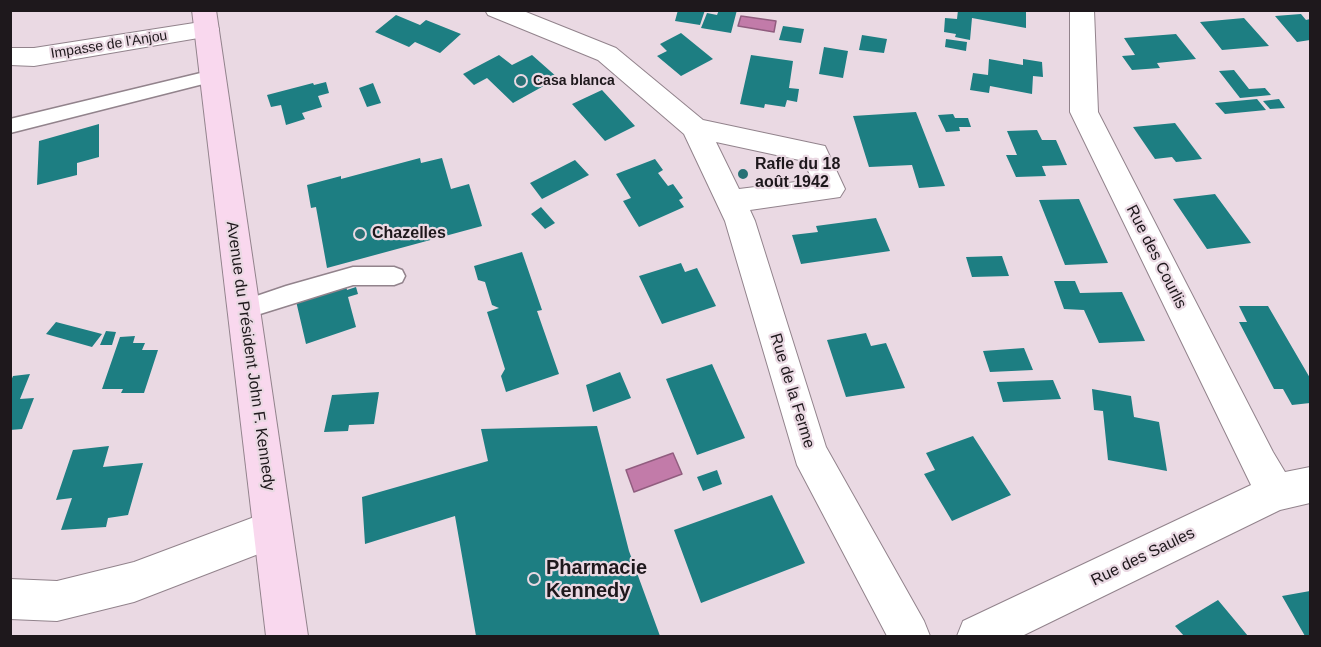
<!DOCTYPE html>
<meta charset="utf-8">
<style>
body{margin:0}
#map{position:relative;width:1321px;height:647px;overflow:hidden;background:#ead9e3;font-family:Arial,sans-serif}
canvas{display:block}
.frame{position:absolute;inset:0;border:12px solid #1e181c;pointer-events:none}
</style>
<div id="map">
<canvas width="1321" height="647"></canvas>
<div class="frame"></div>
</div>
<script>
const g = document.querySelector('canvas').getContext('2d');
g.lineJoin = 'round';
function paint(path, color) { g.fillStyle = color; g.fill(path, 'evenodd'); }
const toPath = rows => new Path2D(rows.map(r => 'M' + r).join(''));
function trace(path, color, width, dash) { g.strokeStyle = color; g.lineWidth = width; g.lineCap = dash ? 'butt' : 'round'; g.setLineDash(dash || []); g.stroke(path); }
function label(font, color, halo, rows, align = 'center') {
  g.font = font + ' Arial,sans-serif'; g.lineWidth = 4.5; g.setLineDash([]); g.textBaseline = 'middle'; g.strokeStyle = halo; g.fillStyle = color; for (const [text, x, y, turn = 0] of rows) {
    g.save(); g.translate(x, y); g.rotate((+turn || 0) * Math.PI / 180); g.textAlign = isNaN(turn) ? turn : align; if (halo) g.strokeText(text, 0, 0); g.fillText(text, 0, 0); g.restore();
  }
}
const water = toPath([
 [741,16,776,21,774,32,738,26,741,16],
 [673,453,682,474,634,492,626,470,673,453]
]);
paint(water, '#c27ba9');
trace(water, '#915d7f', 1.5);
paint(toPath([
 [678,10,705,10,700,25,675,21],
 [719,10,737,10,731,33,701,28,707,13,717,15],
 [958,10,1026,10,1026,28,972,18,970,40,955,37,956,34,944,32,945,18,957,19],
 [1301,14,1306,20,1310,19,1310,40,1297,42,1275,16],
 [396,15,420,25,426,20,461,34,440,53,415,42,409,47,375,32],
 [1244,18,1269,46,1222,50,1200,22],
 [783,26,804,29,801,43,779,40],
 [681,33,713,59,681,76,657,56,667,51,660,44],
 [1176,34,1196,59,1157,63,1160,68,1132,70,1122,56,1135,55,1124,38],
 [862,35,887,39,884,53,859,50],
 [946,39,967,42,966,51,945,47],
 [824,47,848,51,843,78,819,74],
 [499,55,512,65,532,55,558,78,513,103,487,78,474,85,463,74],
 [751,55,793,61,789,88,799,89,797,102,787,100,785,107,765,104,764,108,740,104],
 [989,59,1023,65,1023,59,1042,62,1043,77,1033,76,1032,94,990,86,989,93,970,90,973,73,988,75],
 [1234,70,1249,89,1265,88,1271,95,1240,98,1219,71],
 [326,82,329,93,318,96,322,107,302,113,305,119,286,125,281,105,271,107,267,95,313,83,314,85],
 [373,83,381,103,367,107,359,88],
 [602,90,635,126,605,141,572,104],
 [1257,99,1266,110,1225,114,1215,103],
 [1279,99,1285,108,1270,109,1263,101],
 [916,112,945,186,919,188,912,165,869,167,853,116],
 [953,114,955,118,968,118,971,127,959,127,960,131,946,132,938,115],
 [1175,123,1202,159,1176,162,1172,157,1155,159,1133,127],
 [99,124,99,157,77,163,77,175,37,185,39,141],
 [1037,130,1042,140,1056,140,1067,165,1042,166,1046,176,1016,177,1006,155,1017,155,1007,131],
 [420,158,421,163,442,158,451,189,469,184,482,226,327,268,316,207,311,208,307,185,341,176,341,179],
 [655,159,663,170,658,173,668,186,673,184,683,198,679,200,684,207,639,227,623,201,631,198,616,174],
 [575,160,589,175,542,199,530,183],
 [1215,194,1251,243,1207,249,1173,199],
 [1079,199,1108,263,1065,265,1039,200],
 [541,207,555,223,545,229,531,214],
 [876,218,890,251,801,264,792,235,818,232,816,226],
 [522,252,542,310,537,311,559,374,506,392,501,376,505,369,487,312,499,308,492,305,485,282,478,280,474,266],
 [1002,256,1009,276,972,277,966,257],
 [681,263,685,272,697,268,716,306,662,324,639,276],
 [1054,281,1075,281,1080,293,1122,292,1145,341,1099,343,1084,310,1064,309],
 [346,286,347,290,356,287,358,294,348,297,356,327,306,344,296,301],
 [1239,306,1268,306,1310,378,1310,403,1292,405,1283,389,1274,389,1239,322,1247,322],
 [56,322,102,334,92,347,46,334],
 [106,331,116,332,112,345,100,345],
 [866,333,871,346,886,343,905,388,846,397,827,340],
 [135,336,133,343,145,343,142,350,158,350,144,393,121,393,123,389,102,389,120,337],
 [1024,348,1033,370,990,372,983,351],
 [712,364,745,438,697,455,666,379],
 [620,372,631,398,593,412,586,385],
 [30,374,20,399,34,398,22,429,10,430,10,383,13,376],
 [1053,380,1061,399,1003,402,997,382],
 [1092,389,1131,396,1134,417,1159,422,1167,471,1108,460,1103,411,1094,410],
 [379,392,374,424,349,425,348,431,324,432,332,395],
 [597,426,629,551,660,636,476,636,455,516,365,544,362,497,488,461,481,429],
 [973,436,1011,495,952,521,924,474,935,470,926,453],
 [109,446,103,467,143,463,128,515,108,518,106,527,61,530,72,498,56,500,73,450],
 [717,470,722,484,703,491,697,477],
 [772,495,805,563,701,603,674,530],
 [1310,591,1310,636,1305,636,1282,596],
 [1218,600,1248,636,1184,636,1175,626]
]), '#1d7e82');
const lane = toPath([
 [213,70,219,72,222,76,219,80,10,133,10,119,213,70],
 [353,267,394,267,402,270,405,276,402,282,394,285,353,285,244,319,236,317,233,310,236,303,286,286,353,267]
]);
const street = toPath([
 [485,10,521,10,616,48,703,120,825,146,845,189,840,197,750,210,755,221,826,447,924,621,930,636,887,636,797,465,725,221,684,134,598,60,488,15,485,10],
 [716,142,804,161,812,180,739,189,716,142],
 [1070,10,1094,10,1098,112,1273,452,1285,472,1310,467,1310,503,1280,510,1022,636,957,636,963,621,1251,485,1070,112,1070,10],
 [207,21,216,23,219,29,216,35,34,66,10,65,10,48,34,48,207,21],
 [273,510,287,515,292,529,287,543,134,602,57,621,10,619,10,579,57,581,134,562,273,510]
]);
const secondary = toPath([
 [192,10,216,10,308,636,266,636,192,10]
]);
trace(lane, '#92838c', 3);
trace(street, '#92838c', 2);
trace(secondary, '#92838c', 2);
paint(lane, '#fff');
paint(street, '#fff');
paint(secondary, '#f9d8ee');
for (const [x, y, r, color] of [
 [521,81,6,"#277175"],
 [743,174,6,"#277175"],
 [360,234,6,"#277175"],
 [534,579,6,"#277175"]
]) { const dot = new Path2D(); dot.arc(x, y, r, 0, 2 * Math.PI); g.fillStyle = color; g.fill(dot); trace(dot, '#ead9e3', 2); }
label('14px', '#1e181c', '#ead9e3', [
 ["Impasse de l'Anjou",109,45,-9]
]);
label('bold 14px', '#1e181c', '#ead9e3', [
 ["Casa blanca",533,81]
], 'left');
label('bold 16px', '#1e181c', '#ead9e3', [
 ["Rafle du 18",755,165],
 ["août 1942",755,183],
 ["Chazelles",372,234]
], 'left');
label('16px', '#1e181c', '#ead9e3', [
 ["Rue des Courlis",1156,257,63],
 ["Avenue du Président John F. Kennedy",250,356,82],
 ["Rue de la Ferme",792,391,73],
 ["Rue des Saules",1143,557,-26]
]);
label('bold 20px', '#1e181c', '#ead9e3', [
 ["Pharmacie",546,568],
 ["Kennedy",546,591]
], 'left');
</script>
